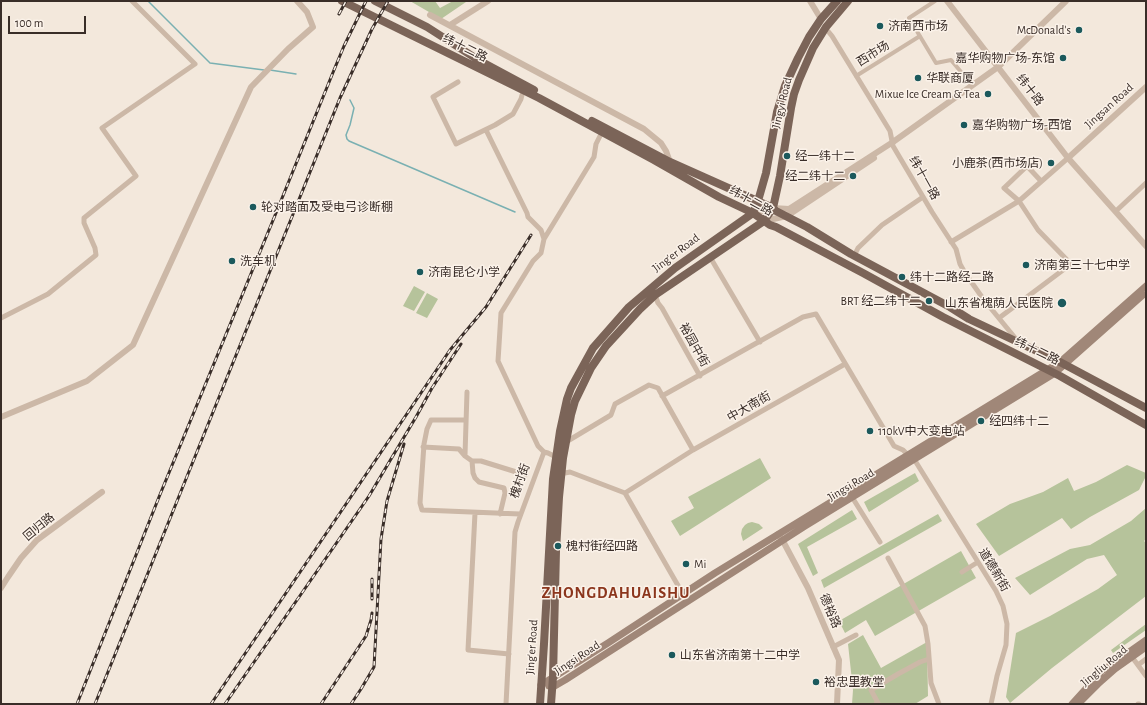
<!DOCTYPE html>
<meta charset="utf-8">
<style>
body{margin:0}
#map{position:relative;width:1147px;height:705px;overflow:hidden;background:#f3e8dc;font-family:"Alegreya Sans",sans-serif}
canvas{display:block}
.frame{position:absolute;inset:0;border:2px solid #392d28;pointer-events:none}
.scale{position:absolute;left:8px;top:16px;width:78px;height:18px;box-sizing:border-box;border:2px solid #392d28;border-top:0;padding-left:5px;font-size:12px;line-height:14px;white-space:nowrap;color:#392d28;-webkit-text-stroke:3px #fbf2e9;paint-order:stroke}
</style>
<div id="map">
<canvas width="1147" height="705"></canvas>
<div class="frame"></div>
<div class="scale">100 m</div>
</div>
<script>
const g = document.querySelector('canvas').getContext('2d');
g.lineJoin = 'round';
function paint(path, color) { g.fillStyle = color; g.fill(path, 'evenodd'); }
const toPath = rows => new Path2D(rows.map(r => 'M' + r).join(''));
function trace(path, color, width, dash) { g.strokeStyle = color; g.lineWidth = width; g.lineCap = dash ? 'butt' : 'round'; g.setLineDash(dash || []); g.stroke(path); }
function label(font, color, halo, rows, align = 'center') {
  g.font = font + ' "Alegreya Sans","Noto Sans SC",sans-serif'; g.lineWidth = 3; g.setLineDash([]); g.textBaseline = 'middle'; g.strokeStyle = halo; g.fillStyle = color; for (const [text, x, y, turn = 0] of rows) {
    g.save(); g.translate(x, y); g.rotate((+turn || 0) * Math.PI / 180); g.textAlign = isNaN(turn) ? turn : align; if (halo) g.strokeText(text, 0, 0); g.fillText(text, 0, 0); g.restore();
  }
}
paint(toPath([
 [410,1,435,1,440,8,453,1,465,1,466,2,441,19],
 [414,286,425,292,414,311,403,306],
 [427,293,438,299,427,318,416,313],
 [760,458,771,478,680,536,671,521,694,508,688,497],
 [1127,465,1146,473,1146,476,1139,490,1090,517,1071,529,1062,518,999,556,976,524,1010,504,1043,492,1068,478,1074,491,1096,482],
 [915,473,919,481,869,512,864,502],
 [1146,508,1146,539,1144,541,1146,543,1146,596,1052,668,1010,703,1006,697,1016,633,1050,616,1098,589,1117,575,1104,555,1087,559,1030,595,1015,578,1070,549,1090,545,1131,521],
 [852,510,857,519,807,547,818,573,813,576,798,544],
 [938,514,942,521,824,588,821,580],
 [752,522,759,524,763,528,743,541,741,534,742,529,745,525,748,523],
 [961,551,976,578,875,636,866,620,845,633,839,621],
 [1146,624,1146,630,1113,653,1111,650],
 [863,635,881,668,927,642,928,696,915,704,852,704,853,690,848,644]
]), '#b6c39b');
trace(toPath([
 [148,1,210,63,264,70],
 [270,70,296,74],
 [350,100,354,108,350,125,346,135,347,139,349,141,515,212]
]), '#7ab0b2', 1.5);
trace(toPath([
 [935,1,909,18,936,63,951,60,972,85],
 [856,76,920,36]
]), '#ccb8a7', 4);
trace(toPath([
 [826,26,827,30,832,36,890,131,893,146,932,212,956,249,960,264,965,273,984,300,1016,339],
 [458,82,433,97,456,144,495,125,513,114,521,99,522,95],
 [486,130,527,213,528,217,541,230,544,239],
 [1116,211,1146,183],
 [951,242,1019,201,1068,158],
 [854,256,858,248,882,225,923,197],
 [710,257,760,342],
 [655,295,658,303,662,308,700,376],
 [1,318,48,294,96,255,95,248,84,223,84,218,136,176,102,128,195,64,132,1],
 [999,318,1071,264,1038,230,1019,201,1004,188,1027,166,1041,181],
 [662,396,803,317,816,314,894,446,903,450,908,455],
 [466,420,431,420,427,429,424,444,420,503,422,510,520,514],
 [566,442,611,415,615,404,649,385,658,388,693,450],
 [423,447,459,449,465,456,472,461,481,461,526,475],
 [544,452,538,446,498,361,501,313,533,261,541,253,544,239,594,157,596,144,602,132],
 [465,455,467,392],
 [914,459,996,591,1003,606,1007,624,1006,645,997,676,991,704],
 [472,461,473,473,475,478,479,482,504,488,505,493,500,514],
 [561,471,565,473,570,472,625,493],
 [625,493,693,450,845,364],
 [625,493,680,589,681,594],
 [852,497,880,542],
 [475,513,468,650,509,654],
 [888,558,925,626,928,644,931,683,939,704],
 [962,572,978,562],
 [833,647,856,635],
 [1132,657,1146,676],
 [1138,665,1146,659],
 [506,704,515,532,518,522,544,452,548,453,556,457],
 [876,704,878,703,871,690,898,674,920,662,929,659],
 [1138,704,1139,704]
]), '#ccb8a7', 5);
trace(toPath([
 [810,1,821,19],
 [947,1,1068,158,1146,246],
 [430,15,644,129,661,143,666,151,670,162],
 [450,25,488,1],
 [1068,158,1146,87],
 [753,213,773,208,789,209,893,142,998,67,1066,1],
 [764,221,787,216,874,158],
 [1,417,87,381,133,345,251,87,288,49,313,27,307,12,297,1],
 [778,534,784,543,808,588,839,660,837,704],
 [1,588,8,577,21,558,37,540,102,492]
]), '#ccb8a7', 6);
trace(toPath([
 [541,685,608,643,715,573,1060,362,1146,286],
 [549,686,553,687,565,680,805,526,1055,373,1143,295],
 [1072,704,1102,671,1146,640],
 [1078,704,1098,684,1115,669,1146,647]
]), '#a08778', 7);
trace(toPath([
 [342,1,539,98,654,160,719,197,753,213,770,225,776,227,863,273,943,317,1060,376,1146,425],
 [375,1,427,27,480,61,534,90],
 [592,121,670,162,773,208,776,211,807,227,851,254,950,307,969,319,1060,362,1146,408],
 [753,213,758,201,766,173,777,112,785,86,798,58,809,37,821,19,837,1],
 [540,704,544,644,553,479,560,431,567,399,571,388,593,348,629,307,675,268,753,213],
 [551,704,553,677,556,551,559,497,563,458,571,415,575,401,591,368,606,346,640,309,655,295,764,221,773,208,780,176,791,108,794,94,799,80,813,48,826,27,848,1]
]), '#7b6458', 8);
const rail = toPath([
 [339,14,346,1],
 [372,579,372,599],
 [77,704,159,497,276,213,334,70,344,46,366,1],
 [95,704,340,98,372,29,388,1],
 [211,704,450,350,486,307,531,235],
 [225,704,369,496,416,417,432,388,461,344],
 [321,704,366,636,371,620,372,613],
 [351,704,361,689,374,667,381,539,387,501,404,444]
]);
trace(rail, '#392d28', 3);
trace(rail, '#fbf2e9', 1.5, [4.5]);
for (const [x, y, r, color] of [
 [880,26,4,"#1b595c"],
 [1079,30,4,"#1b595c"],
 [1063,58,4,"#1b595c"],
 [918,78,4,"#1b595c"],
 [988,94,4,"#1b595c"],
 [964,125,4,"#1b595c"],
 [787,156,4,"#1b595c"],
 [1051,163,4,"#1b595c"],
 [853,176,4,"#1b595c"],
 [253,207,4,"#1b595c"],
 [232,261,4,"#1b595c"],
 [1026,265,4,"#1b595c"],
 [420,272,4,"#1b595c"],
 [902,277,4,"#1b595c"],
 [929,301,4,"#1b595c"],
 [1062,303,5,"#1b595c"],
 [981,421,4,"#1b595c"],
 [870,431,4,"#1b595c"],
 [558,546,4,"#1b595c"],
 [686,564,4,"#1b595c"],
 [672,655,4,"#1b595c"],
 [816,682,4,"#1b595c"]
]) { const dot = new Path2D(); dot.arc(x, y, r, 0, 2 * Math.PI); g.fillStyle = color; g.fill(dot); trace(dot, '#fbf2e9', 1.5); }
label('12px', '#392d28', '#fbf2e9', [
 ["济南西市场",888,26],
 ["McDonald's",1071,30,"right"],
 ["嘉华购物广场-东馆",1055,58,"right"],
 ["华联商厦",926,78],
 ["Mixue Ice Cream & Tea",980,94,"right"],
 ["嘉华购物广场-西馆",972,125],
 ["经一纬十二",795,156],
 ["小鹿茶(西市场店)",1043,163,"right"],
 ["经二纬十二",845,176,"right"],
 ["轮对踏面及受电弓诊断棚",261,207],
 ["洗车机",240,261],
 ["济南第三十七中学",1034,265],
 ["济南昆仑小学",428,272],
 ["纬十二路经二路",910,277],
 ["BRT 经二纬十二",921,301,"right"],
 ["山东省槐荫人民医院",1053,303,"right"],
 ["经四纬十二",989,421],
 ["110kV中大变电站",878,431],
 ["槐村街经四路",566,546],
 ["Mi",694,564],
 ["山东省济南第十二中学",680,655],
 ["裕忠里教堂",824,682]
], 'left');
label('12px', '#392d28', '#fbf2e9', [
 ["纬十二路",465,48,26],
 ["西市场",873,54,-32],
 ["纬十路",1030,90,52],
 ["Jingyi Road",782,103,-76],
 ["Jingsan Road",1109,106,-42],
 ["纬十一路",924,178,60],
 ["纬十二路",751,201,29],
 ["Jing'er Road",676,253,-37],
 ["裕园中街",694,345,61],
 ["纬十二路",1037,351,26],
 ["中大南街",749,407,-30],
 ["槐村街",520,481,-70],
 ["Jingsi Road",851,485,-31],
 ["回归路",39,527,-40],
 ["道德新街",994,570,59],
 ["德裕路",830,611,67],
 ["Jing'er Road",532,647,-86],
 ["Jingsi Road",577,658,-33],
 ["Jingliu Road",1104,666,-40]
]);
g.letterSpacing = '1px';
label('bold 16px', '#8c361d', '#fbf2e9', [
 ["ZHONGDAHUAISHU",616,593]
]);
g.letterSpacing = '0px';
</script>
